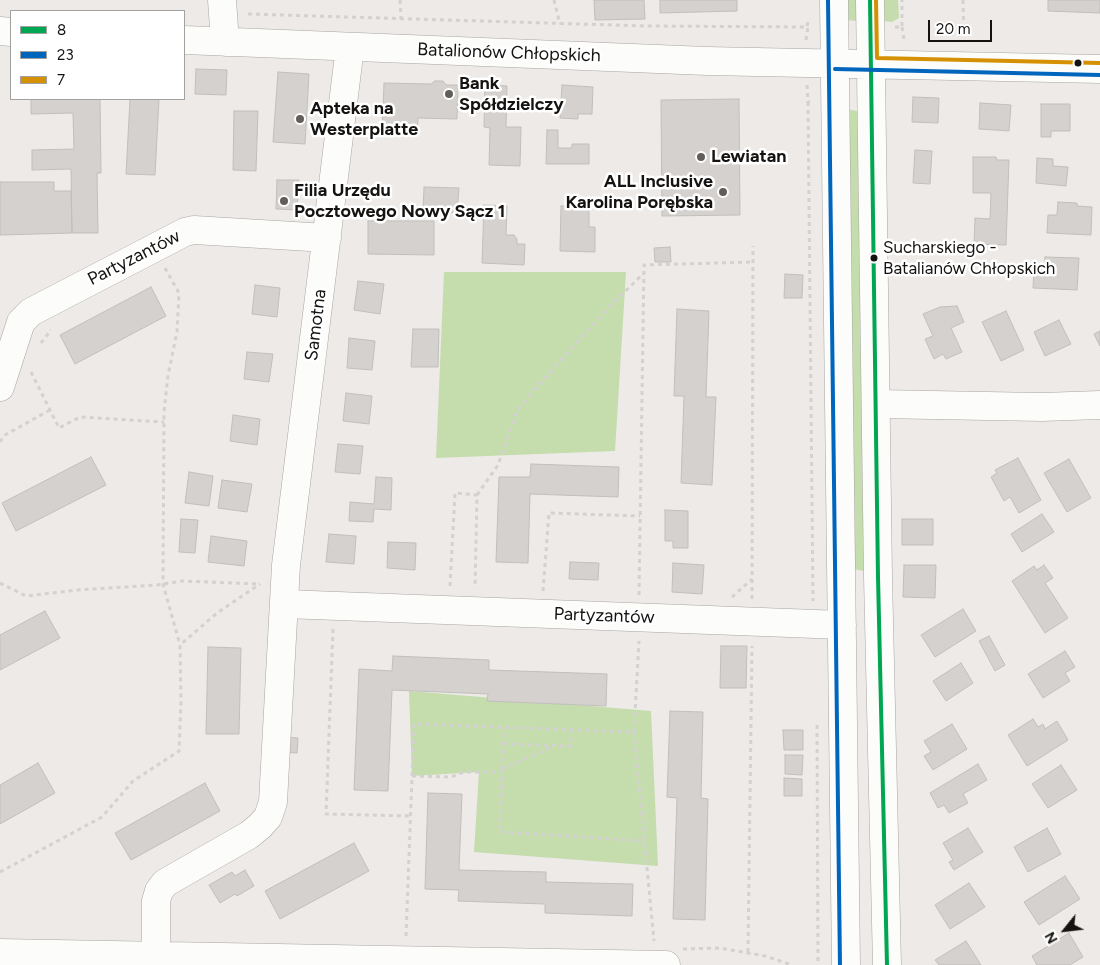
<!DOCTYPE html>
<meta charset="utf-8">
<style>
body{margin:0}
#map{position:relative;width:1100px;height:965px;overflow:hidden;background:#edeae7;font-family:Figtree,sans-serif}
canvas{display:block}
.legend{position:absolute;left:10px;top:10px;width:175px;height:90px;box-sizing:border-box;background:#fff;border:1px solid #a1a1a0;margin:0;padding:6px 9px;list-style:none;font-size:15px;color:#151311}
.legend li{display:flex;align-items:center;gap:10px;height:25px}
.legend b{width:25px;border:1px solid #a1a1a0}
.north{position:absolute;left:1040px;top:905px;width:50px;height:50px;-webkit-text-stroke:4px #fff;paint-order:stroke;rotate:241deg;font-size:14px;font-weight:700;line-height:20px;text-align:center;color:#151311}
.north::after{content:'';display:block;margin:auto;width:18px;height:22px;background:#151311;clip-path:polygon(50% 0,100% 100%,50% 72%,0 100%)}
.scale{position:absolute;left:928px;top:20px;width:64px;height:22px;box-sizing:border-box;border:2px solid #151311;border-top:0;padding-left:6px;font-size:15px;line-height:18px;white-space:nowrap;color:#151311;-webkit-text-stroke:4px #fff;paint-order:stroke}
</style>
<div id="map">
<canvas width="1100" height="965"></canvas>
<ul class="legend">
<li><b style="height:6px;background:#00a651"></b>8</li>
<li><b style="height:6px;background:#0065bd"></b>23</li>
<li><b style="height:6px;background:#d59003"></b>7</li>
</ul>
<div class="north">N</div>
<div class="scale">20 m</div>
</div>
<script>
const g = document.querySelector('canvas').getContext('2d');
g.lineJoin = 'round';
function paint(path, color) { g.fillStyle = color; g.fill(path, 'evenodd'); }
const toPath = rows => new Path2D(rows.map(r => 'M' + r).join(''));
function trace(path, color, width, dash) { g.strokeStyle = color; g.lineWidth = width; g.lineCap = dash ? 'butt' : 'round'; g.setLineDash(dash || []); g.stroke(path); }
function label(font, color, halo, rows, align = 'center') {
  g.font = font + ' Figtree,sans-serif'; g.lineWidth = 5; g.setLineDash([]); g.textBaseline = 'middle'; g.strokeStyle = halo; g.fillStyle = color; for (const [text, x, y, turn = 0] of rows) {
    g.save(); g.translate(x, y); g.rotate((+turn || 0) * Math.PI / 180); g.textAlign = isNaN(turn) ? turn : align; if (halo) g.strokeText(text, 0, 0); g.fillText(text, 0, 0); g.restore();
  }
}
paint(toPath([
 [846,0,859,0,858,21,846,20],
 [884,0,898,0,899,18,892,22,884,21],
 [847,109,862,112,865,571,852,569],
 [444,272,626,272,615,451,436,458],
 [409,691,651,711,658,866,474,852,479,772,412,776]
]), '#c5dcad');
const building = toPath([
 [594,0,644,0,645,19,595,20,594,0],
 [660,0,737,0,737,11,660,13,660,0],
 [1048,0,1100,0,1100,13,1048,11,1048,0],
 [196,69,227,70,226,95,195,94,196,69],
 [278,72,309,74,305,144,273,142,278,72],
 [435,81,443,81,446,85,458,85,457,119,418,118,417,136,382,135,384,83,431,84,435,81],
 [485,85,507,86,506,127,521,127,520,166,489,165,490,128,484,127,485,85],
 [562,85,593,87,592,114,578,114,578,119,560,118,562,85],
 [913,97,939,98,938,123,912,122,913,97],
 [31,99,100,99,101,173,97,173,98,233,72,233,71,169,32,170,32,150,74,149,73,113,31,114,31,99],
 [130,99,159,99,155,175,126,174,130,99],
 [739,99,740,215,662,216,661,100,739,99],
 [980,103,1011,105,1009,131,979,129,980,103],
 [1041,104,1070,104,1070,131,1051,131,1051,137,1041,137,1041,104],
 [234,111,258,111,256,171,233,170,234,111],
 [547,130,558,130,558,148,572,148,572,144,589,144,589,164,546,164,547,130],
 [915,150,932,151,930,184,913,183,915,150],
 [973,157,996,157,997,160,1009,160,1006,245,974,244,975,218,990,219,991,193,973,193,973,157],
 [1037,158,1053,159,1053,166,1068,167,1066,186,1036,183,1037,158],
 [277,180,299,180,297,210,276,209,277,180],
 [0,182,54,182,54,191,71,191,72,233,0,235,0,182],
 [424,187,459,188,457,213,423,212,424,187],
 [1058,202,1077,203,1077,206,1092,207,1091,235,1047,233,1048,215,1057,215,1058,202],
 [484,205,507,206,506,235,514,235,517,239,517,244,525,244,524,265,482,263,484,205],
 [561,206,589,206,589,227,595,227,595,252,560,251,561,206],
 [368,221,434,221,434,255,368,254,368,221],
 [670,247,671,262,655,262,654,248,670,247],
 [1045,257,1079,258,1077,290,1033,288,1034,268,1044,269,1045,257],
 [785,274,803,275,802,298,784,298,785,274],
 [358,281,384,284,380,314,354,310,358,281],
 [255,285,280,288,277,317,252,314,255,285],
 [151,287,166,316,75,364,60,335,151,287],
 [957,306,964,322,951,328,962,352,946,359,943,354,934,359,925,339,933,336,923,314,940,307,957,306],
 [677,309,709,311,706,397,716,397,712,485,681,483,684,396,674,396,677,309],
 [1006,311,1024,350,1001,361,982,322,1006,311],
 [1059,320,1071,344,1045,356,1034,332,1059,320],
 [413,329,439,329,438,367,411,367,413,329],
 [1100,331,1100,346,1094,334,1100,331],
 [349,338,375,341,372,370,347,368,349,338],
 [247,352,273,354,269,382,244,379,247,352],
 [346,393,372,396,369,424,343,421,346,393],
 [233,415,260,419,257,445,230,441,233,415],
 [338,444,363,446,360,474,335,472,338,444],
 [91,457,106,485,16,531,2,503,91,457],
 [1018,458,1041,500,1019,513,1010,497,1004,501,991,477,997,473,995,470,1018,458],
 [1069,459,1091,498,1067,512,1044,473,1069,459],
 [531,464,619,467,618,497,530,494,528,563,496,562,499,477,530,477,531,464],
 [189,472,213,476,209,506,185,503,189,472],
 [376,477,392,478,391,510,374,509,373,522,349,521,350,502,374,504,376,477],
 [222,480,252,484,247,512,218,508,222,480],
 [665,510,688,511,688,548,673,548,673,541,665,541,665,510],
 [1042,514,1054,532,1022,552,1011,534,1042,514],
 [181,519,198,520,195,553,179,552,181,519],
 [902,519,933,519,933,545,902,545,902,519],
 [329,534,356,536,354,564,326,562,329,534],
 [211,536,247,541,244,566,208,562,211,536],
 [388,542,416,543,415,570,387,568,388,542],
 [570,562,599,563,598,580,569,579,570,562],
 [673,563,704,565,702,594,672,592,673,563],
 [904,565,936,565,935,598,903,597,904,565],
 [1044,565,1053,578,1045,583,1068,618,1045,633,1012,581,1034,566,1037,570,1044,565],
 [963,609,976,631,935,657,921,635,963,609],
 [45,611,60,638,0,670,0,635,45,611],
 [989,636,1005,665,995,671,979,641,989,636],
 [721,646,747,646,746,688,720,688,721,646],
 [208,647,241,648,239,734,206,734,208,647],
 [1065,651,1075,667,1065,673,1070,681,1043,698,1028,674,1065,651],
 [393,656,489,660,489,670,607,674,606,706,487,701,488,694,392,690,388,791,354,790,359,669,392,671,393,656],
 [961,663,973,683,946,701,933,681,961,663],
 [670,711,703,712,701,798,708,799,705,920,673,919,677,798,667,797,670,711],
 [1033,719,1038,727,1043,724,1045,729,1057,721,1068,740,1027,766,1008,735,1033,719],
 [952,724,967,749,933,770,924,756,931,752,924,741,952,724],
 [783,730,803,730,803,750,784,750,783,730],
 [283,737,298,738,297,753,282,752,283,737],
 [785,755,803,755,802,775,785,774,785,755],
 [38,763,55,793,0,824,0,785,38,763],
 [978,764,987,780,963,794,968,803,949,813,944,805,938,808,930,793,978,764],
 [1061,765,1077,790,1048,808,1032,784,1061,765],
 [784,778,802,779,802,796,784,796,784,778],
 [205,783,220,811,131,860,115,833,205,783],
 [428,793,462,794,459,870,546,872,546,882,633,884,632,916,545,913,545,904,458,901,459,890,425,889,428,793],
 [968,828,983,852,954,870,949,862,953,860,943,843,968,828],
 [1047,828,1061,854,1028,872,1014,847,1047,828],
 [354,843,369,871,280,919,265,891,354,843],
 [245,870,254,886,237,896,235,894,220,903,209,885,232,872,235,876,245,870],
 [1065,876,1080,899,1039,925,1024,902,1065,876],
 [969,883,985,907,950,929,935,905,969,883],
 [1069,933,1083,957,1070,965,1037,965,1032,956,1069,933],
 [966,941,981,965,939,965,935,960,966,941]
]);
paint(building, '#d4d1cf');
trace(building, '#c1bfbc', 1);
const minor = toPath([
 [222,0,225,42],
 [834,0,846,965],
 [870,0,878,577,887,965],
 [0,31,11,32],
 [184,40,707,61,1100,69],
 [0,387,21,322,31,312,185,232,194,230,327,238],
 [877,404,1042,407,1100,405],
 [285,604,842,625],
 [0,953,666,965],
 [156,965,156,901,159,891,165,883,249,835,260,826,268,817,273,802,286,565,350,47]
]);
trace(minor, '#a8a5a3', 29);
trace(toPath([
 [400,0,401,19],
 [554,0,560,24],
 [963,0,964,42],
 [248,14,646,26,807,27,808,21],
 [895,27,902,27,902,0],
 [902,27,904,40],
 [806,40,808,27],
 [807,85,808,102,810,102],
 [808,102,813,601],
 [165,268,179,293,177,332,168,375,164,412,163,584,180,645],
 [41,343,51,330],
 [31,372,59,428,80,417,164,422],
 [0,442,5,435,50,410],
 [477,495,498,465,517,411,531,393,609,307,643,274],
 [0,583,26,596,78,590,157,585,182,581,259,584],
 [450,586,455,493,477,495,475,588],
 [543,591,549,513,640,516],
 [639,595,644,265,753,262],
 [732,597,752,579],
 [752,599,753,246],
 [333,629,326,814,411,816],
 [817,725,818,965],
 [634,732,639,641],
 [504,744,571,746,570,730],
 [502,769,552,747],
 [502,769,505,728],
 [412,776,451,777,464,772,502,772,500,832,645,841],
 [0,872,102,817,133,781,179,751,181,702,180,645,217,613,260,584],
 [406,936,414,724,634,732,654,941],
 [683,949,720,948,765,956,792,965],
 [748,952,752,646]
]), '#d3d1d1', 3, [4, 4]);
trace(minor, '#fcfcfb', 28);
trace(toPath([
 [870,0,878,577,887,965]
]), '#00a651', 4);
trace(toPath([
 [828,0,840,965],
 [835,69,1100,75]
]), '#0065bd', 4);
trace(toPath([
 [876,0,877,58,1100,63]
]), '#d59003', 4);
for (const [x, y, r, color] of [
 [1078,63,4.5,"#151311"],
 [449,94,5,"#615e5c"],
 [300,119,5,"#615e5c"],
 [701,157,5,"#615e5c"],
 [723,192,5,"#615e5c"],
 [284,201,5,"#615e5c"],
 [874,258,4.5,"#151311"]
]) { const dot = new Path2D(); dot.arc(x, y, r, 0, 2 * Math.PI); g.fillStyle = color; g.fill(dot); trace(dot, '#fff', 2); }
label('17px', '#151311', '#fff', [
 ["Sucharskiego -",883,248],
 ["Batalianów Chłopskich",883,269]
], 'left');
label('18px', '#151311', '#fff', [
 ["Batalionów Chłopskich",509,53,2],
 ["Partyzantów",134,258,-27],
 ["Samotna",316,325,-83],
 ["Partyzantów",604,616,2]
]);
label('bold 18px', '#151311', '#fff', [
 ["Bank",459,84],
 ["Spółdzielczy",459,105],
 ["Apteka na",310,109],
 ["Westerplatte",310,130],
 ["Lewiatan",711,157],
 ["ALL Inclusive",713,182,"right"],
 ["Karolina Porębska",713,203,"right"],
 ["Filia Urzędu",294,191],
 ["Pocztowego Nowy Sącz 1",294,212]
], 'left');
</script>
